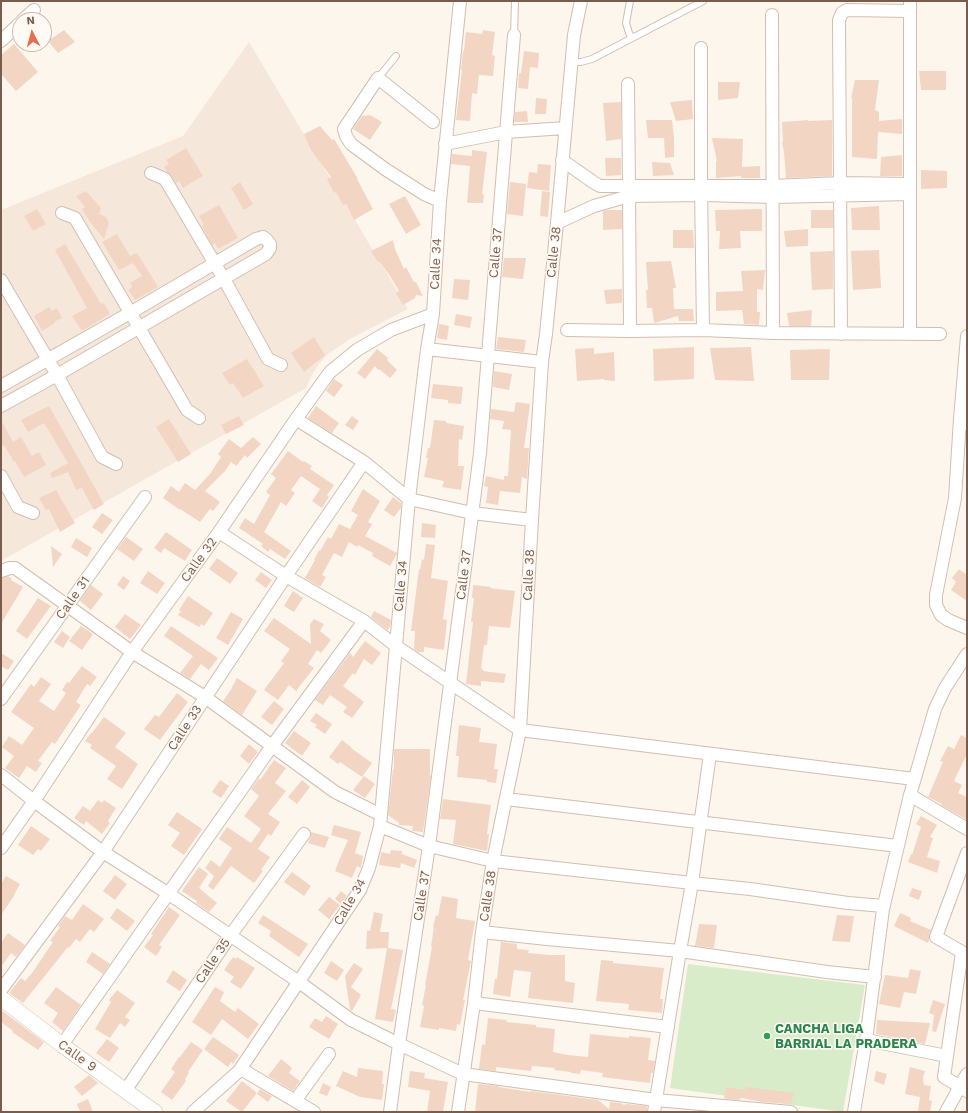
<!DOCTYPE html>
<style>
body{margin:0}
#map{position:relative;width:968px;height:1113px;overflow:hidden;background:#fdf6ec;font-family:"Work Sans",sans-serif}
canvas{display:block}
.frame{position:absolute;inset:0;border:2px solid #7a5c4d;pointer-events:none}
.north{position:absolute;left:12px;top:12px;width:40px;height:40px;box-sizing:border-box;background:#fffaf3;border:1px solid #cabbb1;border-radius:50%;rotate:354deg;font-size:11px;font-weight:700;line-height:16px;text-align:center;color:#7a5c4d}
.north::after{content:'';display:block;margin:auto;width:14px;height:18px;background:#e76f51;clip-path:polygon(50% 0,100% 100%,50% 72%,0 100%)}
</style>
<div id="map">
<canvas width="968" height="1113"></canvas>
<div class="frame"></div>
<div class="north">N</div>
</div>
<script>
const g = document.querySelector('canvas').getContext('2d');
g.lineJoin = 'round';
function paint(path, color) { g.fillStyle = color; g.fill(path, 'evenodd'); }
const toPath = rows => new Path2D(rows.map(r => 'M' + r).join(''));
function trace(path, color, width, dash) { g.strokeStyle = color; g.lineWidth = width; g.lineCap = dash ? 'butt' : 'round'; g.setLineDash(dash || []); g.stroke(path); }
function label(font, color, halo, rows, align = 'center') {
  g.font = font + ' "Work Sans",sans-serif'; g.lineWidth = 3; g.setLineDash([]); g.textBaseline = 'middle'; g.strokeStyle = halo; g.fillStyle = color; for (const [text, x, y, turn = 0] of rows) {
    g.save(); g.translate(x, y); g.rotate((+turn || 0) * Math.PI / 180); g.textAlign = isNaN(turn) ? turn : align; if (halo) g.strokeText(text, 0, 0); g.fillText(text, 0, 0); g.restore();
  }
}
paint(toPath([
 [249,42,408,309,350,339,328,354,319,364,311,377,306,388,1,561,1,210,183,136]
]), '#f5e8da');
paint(toPath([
 [688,964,865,985,843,1112,670,1088]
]), '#d8ecc9');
paint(toPath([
 [64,30,75,42,58,53,48,41],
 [483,30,495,32,492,55,495,56,493,76,479,75,477,94,472,93,470,121,456,120,462,70,461,70,463,51,464,51,466,32,482,34],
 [14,44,38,72,16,91,1,74,1,55],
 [524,51,539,53,538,68,530,67,528,89,518,88,519,73,521,73],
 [919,71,946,71,946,90,921,90],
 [855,80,879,80,875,110,879,112,879,121,902,119,902,134,878,132,877,159,852,157,852,98,851,98],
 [718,82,740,82,738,98,718,100],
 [536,98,547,99,546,114,535,114],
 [692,100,693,119,676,121,670,102],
 [621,102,621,139,606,141,603,103],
 [527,111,528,122,514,122,515,112],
 [370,115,382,122,370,140,353,129,362,116],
 [646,120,672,120,674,138,674,157,665,158,664,138,648,138],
 [808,120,808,121,832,120,832,176,786,178,784,152,782,142,783,142,782,122],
 [320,126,332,140,334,139,358,179,357,179,373,209,354,220,346,204,343,205,336,192,334,193,327,179,331,177,311,150,304,134],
 [712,138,743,139,742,167,760,166,760,178,741,178,741,176,716,178,716,161,717,161],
 [186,148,203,176,183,188,179,181,176,183,171,175,166,171,164,167,169,164,166,160],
 [472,150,487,152,484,178,482,194,484,195,483,203,467,203,470,166,451,164,452,154,472,156],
 [902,155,902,176,880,176,881,157],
 [605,158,621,158,621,175,606,176],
 [652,162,670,163,674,175,653,176],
 [538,164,551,165,549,191,527,188,529,172,537,173],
 [921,170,947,171,947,188,921,189],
 [240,182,253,204,244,210,231,188],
 [510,182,526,184,523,216,507,214],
 [86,191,101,208,99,214,106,217,109,223,104,239,90,222,82,209,85,207,76,196],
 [542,191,550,192,548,217,540,216],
 [405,196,421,225,406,234,389,204],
 [219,205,238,238,218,249,215,243,212,245,202,226,204,225,199,216],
 [879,206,880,230,852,230,851,208],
 [37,209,46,224,33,231,24,216],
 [762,209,762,231,740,231,741,248,719,249,720,231,716,231,715,210],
 [607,210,622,210,622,229,603,230,603,211],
 [811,210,833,210,833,228,811,228],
 [808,229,808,246,786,247,784,231],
 [673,230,693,230,694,248,673,248],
 [117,234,130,256,137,253,158,287,135,300,128,290,132,287,130,283,142,276,133,263,119,270,102,242],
 [393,240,395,249,404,269,406,267,414,282,416,282,423,296,416,295,415,298,403,305,396,293,399,291,390,276,379,261,378,262,371,251],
 [65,244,101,304,104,303,110,314,82,331,72,316,87,308,55,250],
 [879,250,881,288,853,290,851,251],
 [833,251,833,289,812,290,810,252],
 [504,258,526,258,523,279,502,277],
 [671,261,676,288,673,288,674,309,693,309,694,321,679,321,678,316,654,323,652,308,647,308,646,290,648,290,646,262],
 [765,270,763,290,757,289,757,312,760,312,759,325,744,324,742,310,716,311,716,292,743,291,741,271],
 [454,279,470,280,468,300,452,298],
 [622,289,622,303,606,304,604,290],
 [49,307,52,311,57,308,62,318,54,322,55,323,42,331,34,316],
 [812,310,811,326,789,326,787,313],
 [456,314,472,317,470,328,454,325],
 [439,324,449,326,447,340,437,338],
 [314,337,325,355,304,372,291,353],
 [498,337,526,340,524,352,496,349],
 [694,347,694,379,654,381,653,349],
 [751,347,754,381,715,380,710,348],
 [594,348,594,354,614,352,615,381,604,380,604,379,577,381,575,349],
 [377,349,388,358,387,360,397,370,390,378,379,369,378,370,375,366,365,379,357,373],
 [830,349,829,380,791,380,790,350],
 [247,359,264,386,243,398,233,383,230,385,222,373],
 [494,371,512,374,509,390,493,387],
 [334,379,343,385,334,397,326,391],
 [433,384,463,387,461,404,448,403,448,400,431,398],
 [516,402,530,404,524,448,529,448,527,479,522,477,520,493,500,491,498,505,486,503,488,487,484,486,486,476,504,480,504,476,508,476,511,430,502,429,504,421,490,419,491,409,514,412],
 [49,406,104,504,94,510,82,488,76,490,68,472,52,478,50,473,68,463,44,423,28,432,21,420],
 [316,406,339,423,332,433,308,418],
 [239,416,244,425,226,434,221,425],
 [352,416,359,421,353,430,345,425],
 [169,419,191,454,178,462,156,427],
 [1,420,13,442,21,437,32,456,39,452,46,465,24,477,15,461,14,462,4,445,1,447],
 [434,420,446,421,446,423,464,426,462,440,459,439,458,466,464,466,461,490,442,487,444,481,424,477,428,458,426,458,428,448,430,448],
 [253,437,261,444,247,458,245,455,236,466,231,462,225,471,205,491,220,502,213,511,210,509,200,522,180,509,180,510,163,498,171,486,179,492,185,483,195,490,210,474,221,457,218,454,229,439,241,448],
 [288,451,303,462,304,461,312,466,310,469,334,485,327,495,329,497,322,508,312,501,320,489,301,476,291,490,295,493,286,506,281,502,264,532,291,551,285,559,270,549,268,552,261,546,263,544,239,528,245,518,254,524,270,495,266,492,276,478,271,474],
 [363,489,380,501,368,522,372,524,365,536,397,553,397,554,390,566,372,556,373,553,358,545,357,547,349,542,342,557,334,553,322,575,326,577,320,587,305,578,315,560,314,560,319,550,320,551,328,537,331,539,339,524,350,529,358,515,351,511],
 [56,490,75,523,60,532,49,509,46,510,39,498],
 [393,497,401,503,401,508,394,517,384,510],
 [102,513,113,520,102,534,92,527],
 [422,523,436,525,435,538,421,537],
 [166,532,192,550,185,561,164,548,161,553,154,548],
 [126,537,143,549,134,561,117,549],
 [76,538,92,548,87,557,71,547],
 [426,544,435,545,431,578,448,581,443,619,447,620,444,650,424,647,424,652,418,652,414,649,415,631,411,631,419,569,420,570,422,559,424,560],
 [51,546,62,554,53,567],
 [217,558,238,573,230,584,209,569],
 [959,569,967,575,967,601,951,590,956,582,952,578],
 [148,571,165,583,157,594,140,583],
 [261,572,272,580,266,588,255,580],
 [8,576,12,579,11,580,23,587,1,624,1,578],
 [123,576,130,581,124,590,117,585],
 [91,585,103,594,91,610,80,601],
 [473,585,491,587,490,588,515,591,510,628,489,626,487,645,484,645,481,669,483,669,483,671,506,674,504,683,481,681,481,686,466,684,473,622,471,622,474,598,472,598],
 [293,591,303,598,294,612,284,606],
 [188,596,213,613,204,626,201,624,199,627,178,615,181,611,179,610],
 [38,598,51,606,27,639,16,631],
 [374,611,391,620,390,626,388,630,371,617],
 [231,612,243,619,228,645,216,638],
 [125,614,141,625,130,639,115,627],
 [274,618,311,644,310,624,314,619,324,624,320,631,331,640,321,653,317,650,308,664,314,668,296,691,289,685,278,700,264,690,284,663,281,661,290,649,264,631],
 [81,626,93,634,82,650,69,641],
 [171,626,218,658,209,670,201,664,190,679,180,673,193,656,164,636],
 [62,631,70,637,63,648,54,642],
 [365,641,381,653,372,665,364,659,355,675,353,673,343,686,364,702,352,718,343,712,347,707,330,695,323,705,315,700,350,653,353,657],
 [1,653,14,661,8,670,1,666],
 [82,666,97,677,90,686,87,684,76,702,81,705,55,744,52,742,38,761,42,763,36,772,27,766,19,778,5,768,14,756,2,747,9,736,22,745,34,728,11,712,31,684,34,687,41,677,51,684,39,701,54,711,66,693,62,690,67,682,69,683],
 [237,678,257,691,242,715,223,701,232,688,232,687],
 [177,693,188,702,160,740,144,729,155,715,159,717],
 [274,701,284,709,272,725,261,717],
 [316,713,332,724,325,734,315,727,317,725,310,721],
 [104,717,126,733,115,747,138,764,122,789,107,779,116,766,90,748,92,745,85,741,91,733,92,733],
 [459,725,481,728,479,742,497,744,494,769,498,769,496,783,487,782,487,780,457,777,459,756,456,756],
 [294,731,311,743,302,756,285,743],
 [961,735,967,738,967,754,954,781,962,785,958,793,967,797,967,820,941,805,942,804,928,797,943,762,940,761,948,746,954,749],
 [342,740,351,747,351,748,372,763,362,777,340,762,338,764,329,757],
 [249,744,258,752,249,764,240,756],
 [394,749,430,749,430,775,431,776,423,832,412,831,413,826,399,825,399,823,388,815,393,769,394,769],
 [274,760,286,768,275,783,286,791,268,814,280,822,271,836,268,834,258,849,270,857,261,870,263,871,254,883,231,866,213,890,208,886,214,876,205,868,211,860,220,867,232,848,219,839,227,827,251,843,261,829,244,816,259,796,251,789,259,778,260,780],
 [364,776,375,784,365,798,353,790],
 [220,780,229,786,221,798,212,792],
 [302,780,310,787,297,804,288,797],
 [443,799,491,805,487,834,489,834,487,851,453,844,456,820,440,819],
 [98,800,102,803,104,800,116,808,108,821,110,823,102,834,86,821,84,825,74,818,83,806,90,811],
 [177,812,202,829,184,855,171,846,180,833,168,825],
 [921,816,937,825,930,837,933,838,927,857,940,861,937,873,908,862,911,854,912,855,921,827,916,824],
 [334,825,361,832,355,853,363,856,361,868,357,866,352,878,335,871,340,858,348,840,331,835],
 [31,826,50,839,41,851,38,849,33,855,18,845],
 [311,832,329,837,325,848,308,843,311,835],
 [391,850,402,851,402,854,417,860,414,868,401,863,400,868,379,865,381,852,390,854],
 [199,867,208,874,199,888,217,903,209,912,196,903,197,901,182,891],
 [292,872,311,886,304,896,284,882],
 [115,875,127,884,115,900,103,891],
 [6,876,20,884,14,895,14,896,1,915,1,884],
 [912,888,922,891,919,900,909,896],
 [341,891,347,896,341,904,335,899],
 [442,896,458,899,456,918,475,921,468,960,471,961,463,1000,465,1000,460,1025,457,1024,456,1031,439,1028,439,1030,420,1027,424,1006,422,1005,426,985,425,985,432,947,431,946,434,927,433,927,436,915,438,916],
 [329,897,340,905,329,919,318,910],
 [83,904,104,919,94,932,90,929,80,942,76,939,69,948,68,947,23,1003,9,993,21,978,25,981,32,973,53,942,50,941,60,927,58,926,65,916,72,920],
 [169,907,180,915,159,945,162,947,156,956,144,947,153,935,151,934],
 [117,908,135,921,127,931,110,918],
 [374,912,383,914,380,932,389,932,388,948,403,950,391,1009,396,1010,393,1022,375,1019,387,948,366,949,367,930,370,931],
 [900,913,911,918,910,921,931,930,929,935,929,940,928,943,894,926],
 [263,915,308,944,299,957,269,936,271,931,258,923],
 [837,915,854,916,850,942,832,941],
 [699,924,717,925,714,948,695,946],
 [8,933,25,945,16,957,11,953,1,967,1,943],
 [501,942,517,944,517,949,529,950,528,953,549,955,565,955,565,981,575,983,573,1003,528,998,531,972,514,970,510,997,493,994,495,979,497,979],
 [92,952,110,964,103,974,86,962],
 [233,957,236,959,237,957,255,968,241,989,230,982,234,977,224,970],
 [601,960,613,961,613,963,664,968,660,999,663,999,662,1013,628,1010,629,1004,596,1001],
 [331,961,344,970,337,981,324,973],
 [354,963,363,969,351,987,361,995,352,1011,350,1010,345,976],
 [910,969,921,971,916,994,904,992,900,1008,879,1004,885,975,908,978],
 [173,970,187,980,180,991,166,982],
 [56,987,81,1005,63,1031,52,1022,58,1013,44,1003],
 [215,987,224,992,220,1001,235,1012,238,1008,259,1024,248,1039,222,1019,211,1035,192,1022],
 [117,990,135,1003,125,1017,130,1020,125,1027,120,1023,110,1038,95,1029,111,1002,109,1000],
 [933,1000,945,1004,936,1032,932,1031,934,1015,929,1013],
 [1,1010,44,1042,38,1050,12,1032,13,1031,1,1022],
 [326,1016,338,1024,329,1039,309,1027,315,1018,322,1022],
 [488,1018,507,1020,506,1022,536,1025,536,1027,555,1029,553,1052,568,1055,588,1057,590,1034,629,1038,629,1036,651,1038,648,1060,655,1061,653,1073,651,1073,650,1083,602,1077,603,1073,581,1070,580,1074,571,1073,571,1072,554,1070,555,1068,532,1066,531,1071,496,1067,496,1071,479,1069,482,1044,485,1045],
 [877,1020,930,1023,925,1044,876,1034],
 [213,1037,239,1055,233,1064,231,1062,228,1067,204,1049],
 [107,1039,119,1048,109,1062,96,1053],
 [191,1042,203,1050,188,1072,189,1073,185,1079,186,1081,172,1100,161,1092,175,1072,171,1069,179,1057,180,1057],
 [281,1059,292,1068,289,1073,300,1081,293,1091,268,1076],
 [910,1067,925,1071,923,1078,924,1085,931,1086,929,1100,932,1101,930,1112,918,1112,920,1097,905,1094],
 [358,1068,383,1071,382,1084,384,1084,382,1100,360,1097,336,1086,343,1071,357,1077],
 [410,1071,425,1073,424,1078,448,1082,443,1112,427,1112,430,1091,408,1087],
 [876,1071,887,1074,884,1085,874,1081],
 [89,1075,98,1083,82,1096,74,1087],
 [242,1081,257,1093,242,1112,226,1101],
 [323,1083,331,1087,327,1096,319,1093],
 [478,1084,498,1086,498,1087,531,1092,531,1091,598,1100,609,1109,610,1102,620,1103,624,1105,626,1104,647,1106,647,1112,475,1112],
 [726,1087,745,1090,746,1087,794,1093,791,1104,762,1102,742,1098,738,1100,728,1099,724,1098],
 [260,1089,272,1096,268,1102,257,1094],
 [88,1099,93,1112,80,1112,77,1104]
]), '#f3d5c3');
const service = toPath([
 [630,1,626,23,629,33,632,38],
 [514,35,515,1],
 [572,62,581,62,592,59,703,1],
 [378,78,396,56]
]);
const minor = toPath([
 [910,1,910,334],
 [772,15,773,333],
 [23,20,34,10],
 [1,41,20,23],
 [701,48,701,186,703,330],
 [628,84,629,186,630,331],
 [433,122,378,78,344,129,346,136,351,144,385,169,424,194,440,201],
 [445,144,506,132,565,128],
 [562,160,593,182,600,186,772,186,840,183,910,184],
 [151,173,165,179,224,279,268,359,281,365],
 [62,213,75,218,187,410,199,418],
 [557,223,594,206,629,196,702,195,773,197,910,194],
 [1,280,57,375,102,457,116,464],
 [567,330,630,331,703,330,773,333,940,334],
 [841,334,839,20,842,13,847,10,910,11],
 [427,349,542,362],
 [1,386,130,313,256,239,263,237,266,239,270,244,270,248,266,254,57,375,1,406],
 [296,419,364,462,409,499,472,513,532,520],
 [960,419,955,498,936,595,936,605,941,615,948,620,967,628],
 [966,424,960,419,967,336],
 [1,476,18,507,33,513],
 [219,532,286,576,364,621,396,646,520,730,914,779],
 [1,571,10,568,15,568,132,652,205,697,335,792,381,815],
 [1,699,145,497],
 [1,775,34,801,103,852,169,894,299,982,351,1020,399,1044,463,1074,656,1100,791,1112],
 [910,795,967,829],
 [506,799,898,846],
 [380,826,429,846,493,861,692,883,710,754],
 [1,848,34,801,132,652,219,532,296,419,330,372,357,350,391,330,433,314],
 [967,853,936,937,962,952,944,1077,967,1091],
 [482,932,547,939,680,951,654,1112],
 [875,977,827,972,680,951,692,883,750,889,848,903,884,906],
 [1,990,103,852,286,576,364,462],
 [474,1003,668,1027],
 [866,1040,947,1056],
 [62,1045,272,746,364,621],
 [241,1069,314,1112],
 [125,1091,230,936,304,834],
 [295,1101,329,1054],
 [193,1112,239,1071,360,890,369,868,380,826,409,499,427,349,433,314,440,201,460,1],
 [390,1112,399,1044,429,846,480,453,514,35],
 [458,1112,474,1003,482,932,493,861,520,730,532,520,542,362,546,334,557,223,574,35,581,1],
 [854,1112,866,1040,883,909,910,795,935,709,945,688,967,654],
 [946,1112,967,1074]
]);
const tertiary = toPath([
 [1,998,62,1045,155,1112]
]);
trace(service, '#d1beb0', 8);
trace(minor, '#d1beb0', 14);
trace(tertiary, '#d1beb0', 16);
trace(service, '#fff', 6);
trace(minor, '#fff', 12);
trace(tertiary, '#fff', 15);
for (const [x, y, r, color] of [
 [767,1036,4,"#2e9e5b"]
]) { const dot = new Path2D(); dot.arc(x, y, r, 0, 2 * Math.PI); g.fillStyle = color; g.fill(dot); trace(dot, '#fffaf3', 1.5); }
label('13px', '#7a5c4d', '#fffaf3', [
 ["Calle 38",554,252,-84],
 ["Calle 37",496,253,-85],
 ["Calle 34",436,264,-87],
 ["Calle 32",199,560,-54],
 ["Calle 37",464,575,-83],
 ["Calle 38",529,575,-87],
 ["Calle 34",401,586,-85],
 ["Calle 31",73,598,-55],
 ["Calle 33",185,728,-57],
 ["Calle 37",422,896,-81],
 ["Calle 38",488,896,-81],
 ["Calle 34",350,902,-60],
 ["Calle 35",213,961,-56],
 ["Calle 9",77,1056,36]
]);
label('bold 13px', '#27864d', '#fffaf3', [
 ["CANCHA LIGA",775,1029],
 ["BARRIAL LA PRADERA",775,1044]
], 'left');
</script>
